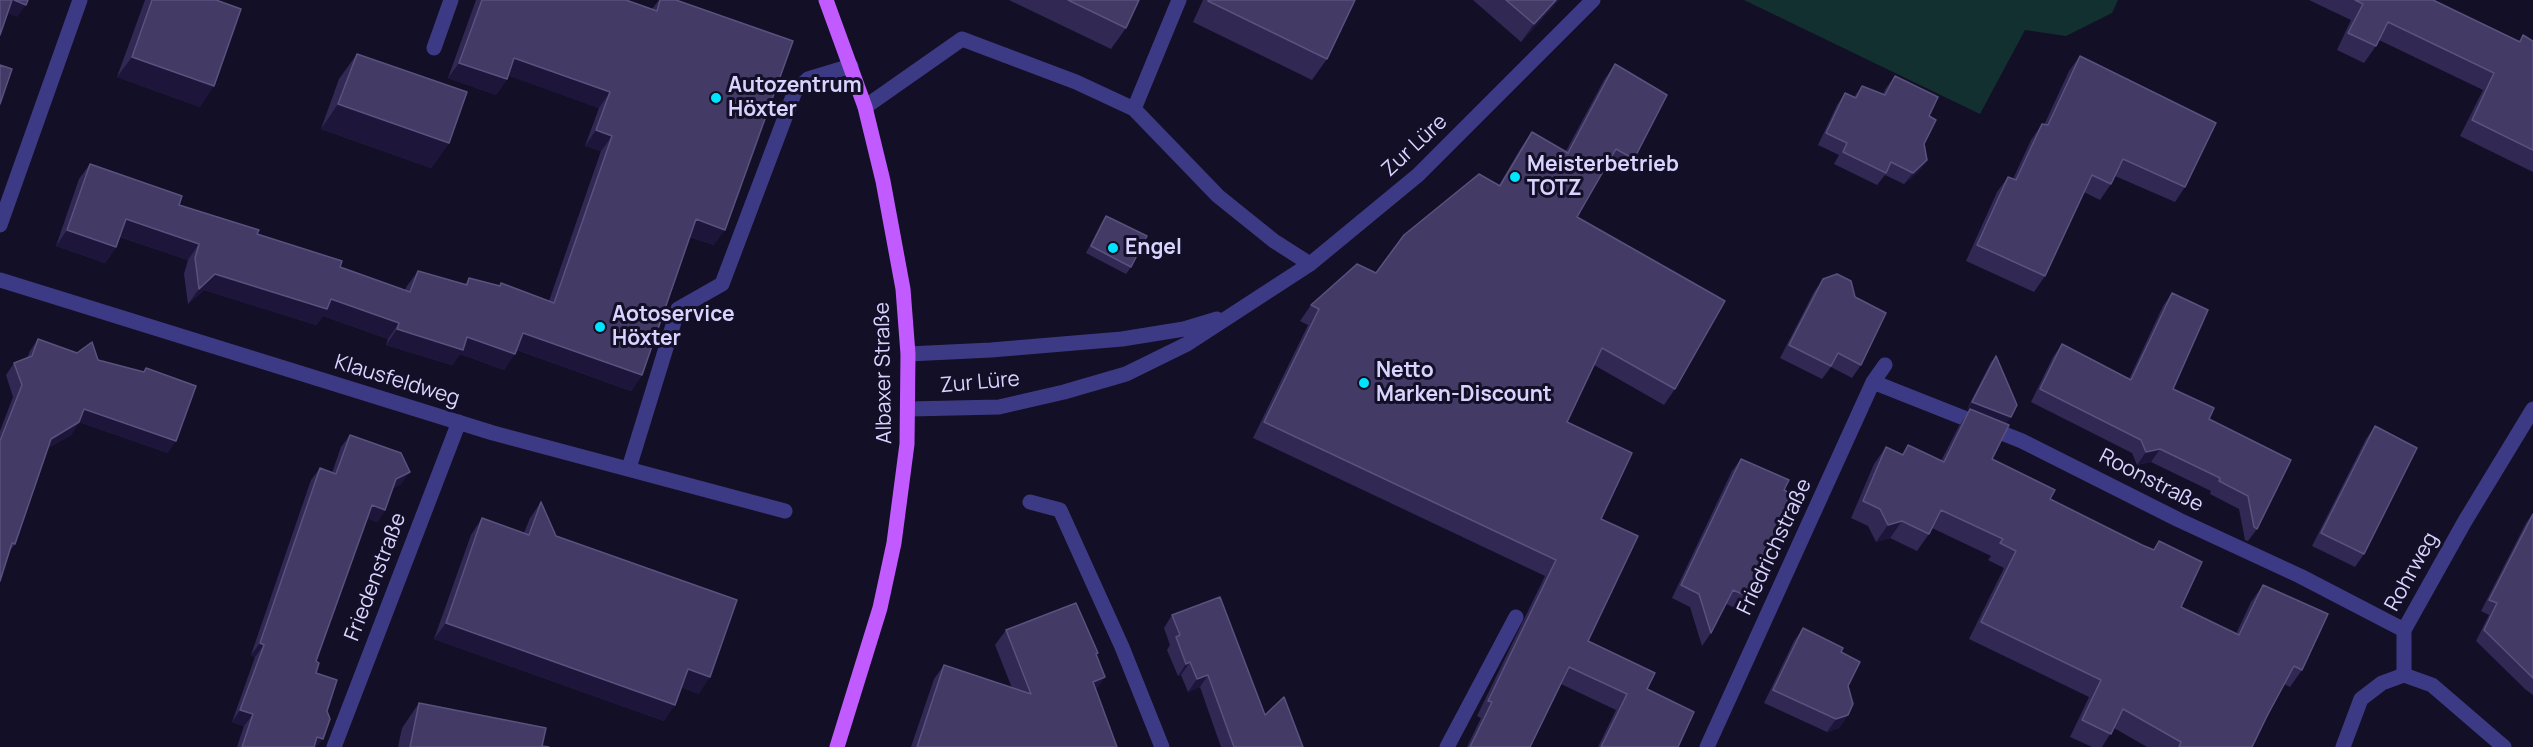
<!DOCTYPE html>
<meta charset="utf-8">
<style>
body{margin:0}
canvas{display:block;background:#130f26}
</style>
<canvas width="2533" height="747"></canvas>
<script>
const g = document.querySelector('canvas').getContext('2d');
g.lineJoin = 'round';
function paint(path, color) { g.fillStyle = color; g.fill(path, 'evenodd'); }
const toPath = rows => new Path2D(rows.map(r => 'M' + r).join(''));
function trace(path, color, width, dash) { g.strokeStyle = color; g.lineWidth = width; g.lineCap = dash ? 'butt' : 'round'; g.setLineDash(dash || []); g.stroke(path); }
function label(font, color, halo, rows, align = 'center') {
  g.font = font + ' Manrope,sans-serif'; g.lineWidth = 6; g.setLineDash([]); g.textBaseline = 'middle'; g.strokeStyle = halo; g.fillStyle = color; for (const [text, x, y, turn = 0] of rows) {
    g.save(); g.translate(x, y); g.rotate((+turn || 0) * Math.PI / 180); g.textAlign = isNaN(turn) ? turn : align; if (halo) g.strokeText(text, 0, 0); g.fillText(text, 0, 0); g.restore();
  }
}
paint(toPath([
 [1744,0,2118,0,2112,13,2066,36,2025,30,1980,114]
]), '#12302f');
trace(toPath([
 [434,48,451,0],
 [865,107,962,39,1076,82,1134,109,1218,196,1274,241,1310,264],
 [1134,109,1179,0],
 [629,468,678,309,722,284,795,91,808,79,851,66],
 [1447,747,1516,617]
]), '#3d3a85', 15);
trace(toPath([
 [0,225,80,0],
 [0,280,493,433,785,511],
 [908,354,991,350,1122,339,1184,329,1217,319],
 [1873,382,2022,441,2179,520,2300,576,2404,630],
 [909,409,999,407,1064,392,1126,374,1187,344,1310,264,1418,175,1593,0],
 [1030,502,1060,510,1122,647,1162,747],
 [2404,675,2404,630,2465,521,2533,409],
 [334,747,459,422],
 [1707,747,1873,382,1885,365]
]), '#3d3a85', 15);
trace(toPath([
 [2343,747,2361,699,2382,683,2404,675,2432,685,2504,747]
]), '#3d3a85', 15);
trace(toPath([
 [826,0,865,107,883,181,903,289,908,354,907,444,894,543,880,608,837,747]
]), '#c25bff', 15);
paint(toPath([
 [145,0,216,0,200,107,117,77],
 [476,0,626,0,652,9,659,0,676,0,714,245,690,237,642,375,631,391,517,350,504,370,460,354,452,365,386,345,388,339,323,316,316,325,204,290,188,304,184,274,188,260,120,237,116,247,105,263,56,246,79,179,90,164,179,205,257,234,340,267,405,290,407,286,418,271,465,284,469,278,499,286,501,283,549,301,601,151,585,146,599,108,508,75,507,79,496,95,448,78],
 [1009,0,1139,0,1126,28,1111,49],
 [1203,0,1355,0,1327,59,1312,80,1193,22],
 [1473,0,1559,0,1521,42],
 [2309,0,2433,0,2519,41,2523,35,2533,41,2533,172,2460,136,2483,90,2379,40,2376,46,2364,63,2337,50,2351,20],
 [357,54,449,143,431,168,321,129,339,79],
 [2080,56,2185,187,2175,202,2115,176,2111,184,2100,200,2084,192,2045,276,2034,292,1966,261,1997,192,2008,177,2013,179,2031,140,2042,124,2044,125,2069,71],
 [1615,64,1634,159,1623,174,1606,166,1577,217,1675,389,1664,405,1594,365,1567,422,1601,519,1588,641,1647,689,1678,747,1598,747,1616,710,1561,684,1530,747,1467,747,1481,718,1477,716,1545,576,1253,438,1308,325,1300,321,1311,305,1376,273,1499,185,1521,148,1532,132,1566,151,1604,80],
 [1895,76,1929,116,1924,144,1927,160,1918,172,1904,184,1885,175,1877,185,1834,164,1839,155,1818,145,1837,105,1845,93,1854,97,1862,86,1883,94,1886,88],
 [1106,216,1131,267,1126,274,1086,253,1102,222],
 [1823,279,1855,297,1861,365,1852,378,1831,367,1822,379,1780,358,1814,292],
 [2172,293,2173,389,2209,419,2291,460,2257,529,2248,541,2245,540,2239,509,2210,494,2211,491,2151,462,2137,465,2132,453,2031,402,2053,357,2062,344,2129,379,2163,306],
 [38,339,98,360,143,372,146,368,168,453,79,422,71,435,48,448,15,544,9,552,0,581,0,431,13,397,6,375,14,363,27,358,30,351],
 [1996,356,2011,417,2006,423,1992,459,2050,499,2142,545,2153,550,2159,541,2181,607,2236,634,2251,602,2263,585,2302,670,2290,687,2284,684,2252,747,2147,747,2114,728,2102,747,2092,747,2070,737,2089,697,1969,639,2004,568,1988,560,1991,556,1932,528,1929,534,1917,551,1890,538,1876,542,1868,526,1851,518,1874,464,1886,447,1902,454,1908,445,1941,461,1959,426,1970,410,1967,409,1991,362],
 [2375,426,2364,554,2355,567,2312,546,2366,439],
 [350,435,401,484,393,488,385,510,377,522,367,518,316,661,316,673,327,711,317,747,237,747,244,726,232,722,255,657,251,655,311,480,320,468,332,473,341,447],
 [1741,459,1784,490,1749,597,1740,610,1726,604,1711,633,1702,646,1690,607,1672,598,1732,471],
 [541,502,556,536,699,694,681,687,664,721,434,639,471,535,482,518,524,533,530,518],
 [2533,513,2533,695,2525,689,2476,641,2489,615,2481,611,2526,523],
 [1172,615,1265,715,1303,747,1221,747,1200,687,1188,692,1181,675,1178,676,1167,650,1170,645,1164,628],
 [1803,628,1841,652,1848,686,1848,715,1839,728,1827,732,1764,703,1794,641],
 [1006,630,1096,656,1096,690,1117,747,911,747,934,679,944,665,1012,688,995,645],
 [419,703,542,746,549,747,398,747,402,728]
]), '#312854');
paint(toPath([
 [12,0,26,5,17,17,3,12],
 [1556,0,1559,0,1521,42,1534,24],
 [132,57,214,86,200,107,117,77],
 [514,58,610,92,599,108,503,74],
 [459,63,507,79,496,95,448,78],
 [338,104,449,143,431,168,321,129],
 [596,130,612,136,601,151,585,146],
 [1927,160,1918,172,1904,184,1913,173],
 [126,219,199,244,188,260,115,235],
 [696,219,725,230,714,245,685,235],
 [67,230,116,247,105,263,56,246],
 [215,274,331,299,399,323,388,339,323,316,316,325,204,290,188,304,199,289],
 [397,329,467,337,515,354,504,370,460,354,452,365,386,345],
 [523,333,642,375,631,391,512,348],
 [1972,402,2011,417,2006,424,1967,409],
 [84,409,176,441,168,453,76,421],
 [79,422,71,435,43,451,51,439],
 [2160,449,2151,462,2137,465,2146,452],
 [410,472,401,484,387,491,396,479],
 [372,505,385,510,377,522,364,517],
 [1902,521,1890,538,1876,542,1888,525],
 [446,623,675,705,664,721,434,639],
 [260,643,264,645,255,657,251,655],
 [1190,662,1181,675,1178,676,1186,664],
 [688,669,710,677,699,694,676,685],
 [1208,675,1200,687,1188,692,1197,679],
 [1105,677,1095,692,1093,682],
 [240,710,253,714,244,726,232,722],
 [1848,715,1839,728,1827,732,1836,719],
 [317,737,323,739,317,747,311,747]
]), '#1d163a');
const building = toPath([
 [0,0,12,0,0,35,0,0],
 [14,0,28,0,26,5,14,0],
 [152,0,216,0,241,9,214,86,132,57,152,0],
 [482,0,626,0,657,11,660,0,676,0,793,41,725,230,696,219,642,375,523,333,515,354,467,337,463,350,397,329,399,323,331,299,327,309,215,274,199,289,195,258,199,244,126,219,116,247,67,230,90,164,182,196,179,205,259,230,257,234,342,261,340,267,410,292,418,271,467,285,469,278,500,286,501,283,554,303,612,136,596,130,610,92,514,58,507,79,459,63,482,0],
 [1068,0,1139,0,1126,28,1068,0],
 [1208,0,1355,0,1327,59,1208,1,1208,0],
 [1506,0,1556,0,1534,24,1506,0],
 [2355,0,2433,0,2520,42,2523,35,2533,41,2533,150,2472,120,2494,73,2388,22,2376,46,2348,33,2363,4,2355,0],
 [357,54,467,92,449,143,338,104,357,54],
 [2080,56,2216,123,2185,187,2123,159,2111,184,2092,175,2045,276,1977,245,2008,177,2016,180,2042,124,2048,125,2080,56],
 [1615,64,1667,95,1634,159,1616,149,1577,217,1725,301,1675,389,1602,348,1567,422,1632,453,1601,519,1638,536,1588,641,1655,673,1647,689,1694,712,1678,747,1601,747,1627,694,1569,667,1530,747,1470,747,1492,702,1488,701,1556,560,1264,422,1319,309,1311,305,1357,264,1376,273,1404,235,1479,174,1500,186,1532,132,1568,153,1615,64],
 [0,65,12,69,0,104,0,65],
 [1895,76,1938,97,1929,116,1936,120,1924,144,1927,160,1913,173,1891,162,1886,173,1843,152,1847,143,1826,133,1845,93,1856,98,1862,86,1885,95,1895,76],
 [1106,216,1147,236,1131,267,1091,246,1106,216],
 [1837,274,1851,281,1855,297,1886,313,1861,365,1838,353,1831,366,1789,345,1823,279,1837,274],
 [2172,293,2208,310,2173,389,2214,408,2209,419,2291,460,2257,529,2254,527,2248,496,2219,481,2220,478,2160,449,2146,452,2141,440,2040,389,2062,344,2131,380,2172,293],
 [38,339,77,353,92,342,98,360,144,372,146,368,196,386,176,441,84,409,79,422,51,439,15,544,12,543,0,581,0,441,22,385,14,363,32,356,38,339],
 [1996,356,2017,405,2011,417,1972,402,1996,356],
 [1970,409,2009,425,1992,459,2055,490,2050,499,2142,545,2154,550,2159,541,2202,562,2181,607,2239,635,2263,585,2328,614,2302,670,2294,666,2267,716,2252,747,2179,747,2181,742,2123,709,2111,734,2082,720,2101,680,1981,622,2016,551,2000,543,2003,539,1941,510,1929,534,1902,521,1888,525,1880,509,1863,501,1886,447,1903,455,1908,445,1944,462,1970,409],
 [2375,426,2417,448,2364,554,2321,533,2375,426],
 [350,435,401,453,410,472,396,479,385,510,372,505,316,661,319,663,316,673,337,680,327,711,330,719,323,739,317,737,314,747,242,747,253,714,240,710,264,645,260,643,320,468,336,474,350,435],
 [1741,459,1789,480,1784,490,1797,497,1749,597,1733,590,1711,633,1699,594,1681,585,1741,459],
 [541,502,556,536,737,600,710,677,688,669,675,705,446,623,482,518,529,535,541,502],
 [2533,514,2533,678,2484,630,2497,603,2489,600,2533,514],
 [1220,597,1265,715,1284,697,1303,747,1234,747,1208,675,1197,679,1190,662,1186,664,1176,637,1180,635,1172,615,1220,597],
 [1076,603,1098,653,1096,654,1105,677,1093,682,1117,747,917,747,944,665,1031,694,1006,630,1076,603],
 [1803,628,1843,648,1841,652,1860,662,1848,686,1853,704,1848,715,1836,719,1773,690,1803,628],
 [419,703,546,728,542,746,549,747,410,747,419,703]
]);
paint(building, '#433a66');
trace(building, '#5a527e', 1.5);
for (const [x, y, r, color] of [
 [716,98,6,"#00e5ff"],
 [1515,177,6,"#00e5ff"],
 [1113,248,6,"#00e5ff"],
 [600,327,6,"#00e5ff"],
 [1364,383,6,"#00e5ff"]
]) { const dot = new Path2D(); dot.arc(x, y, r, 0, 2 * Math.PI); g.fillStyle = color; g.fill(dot); trace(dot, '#130f26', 2); }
label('bold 21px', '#d9d4ff', '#130f26', [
 ["Autozentrum",728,86],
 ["Höxter",728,110],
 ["Meisterbetrieb",1527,165],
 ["TOTZ",1527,189],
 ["Engel",1125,248],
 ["Aotoservice",612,315],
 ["Höxter",612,339],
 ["Netto",1376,371],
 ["Marken-Discount",1376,395]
], 'left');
label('21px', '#d9d4ff', '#130f26', [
 ["Zur Lüre",1415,146,-43],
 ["Albaxer Straße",884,373,-91],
 ["Klausfeldweg",397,381,17],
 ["Zur Lüre",980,383,-5],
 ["Roonstraße",2151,481,27],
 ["Friedrichstraße",1775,547,-65],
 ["Rohrweg",2412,572,-61],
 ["Friedenstraße",376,577,-69]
]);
</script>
